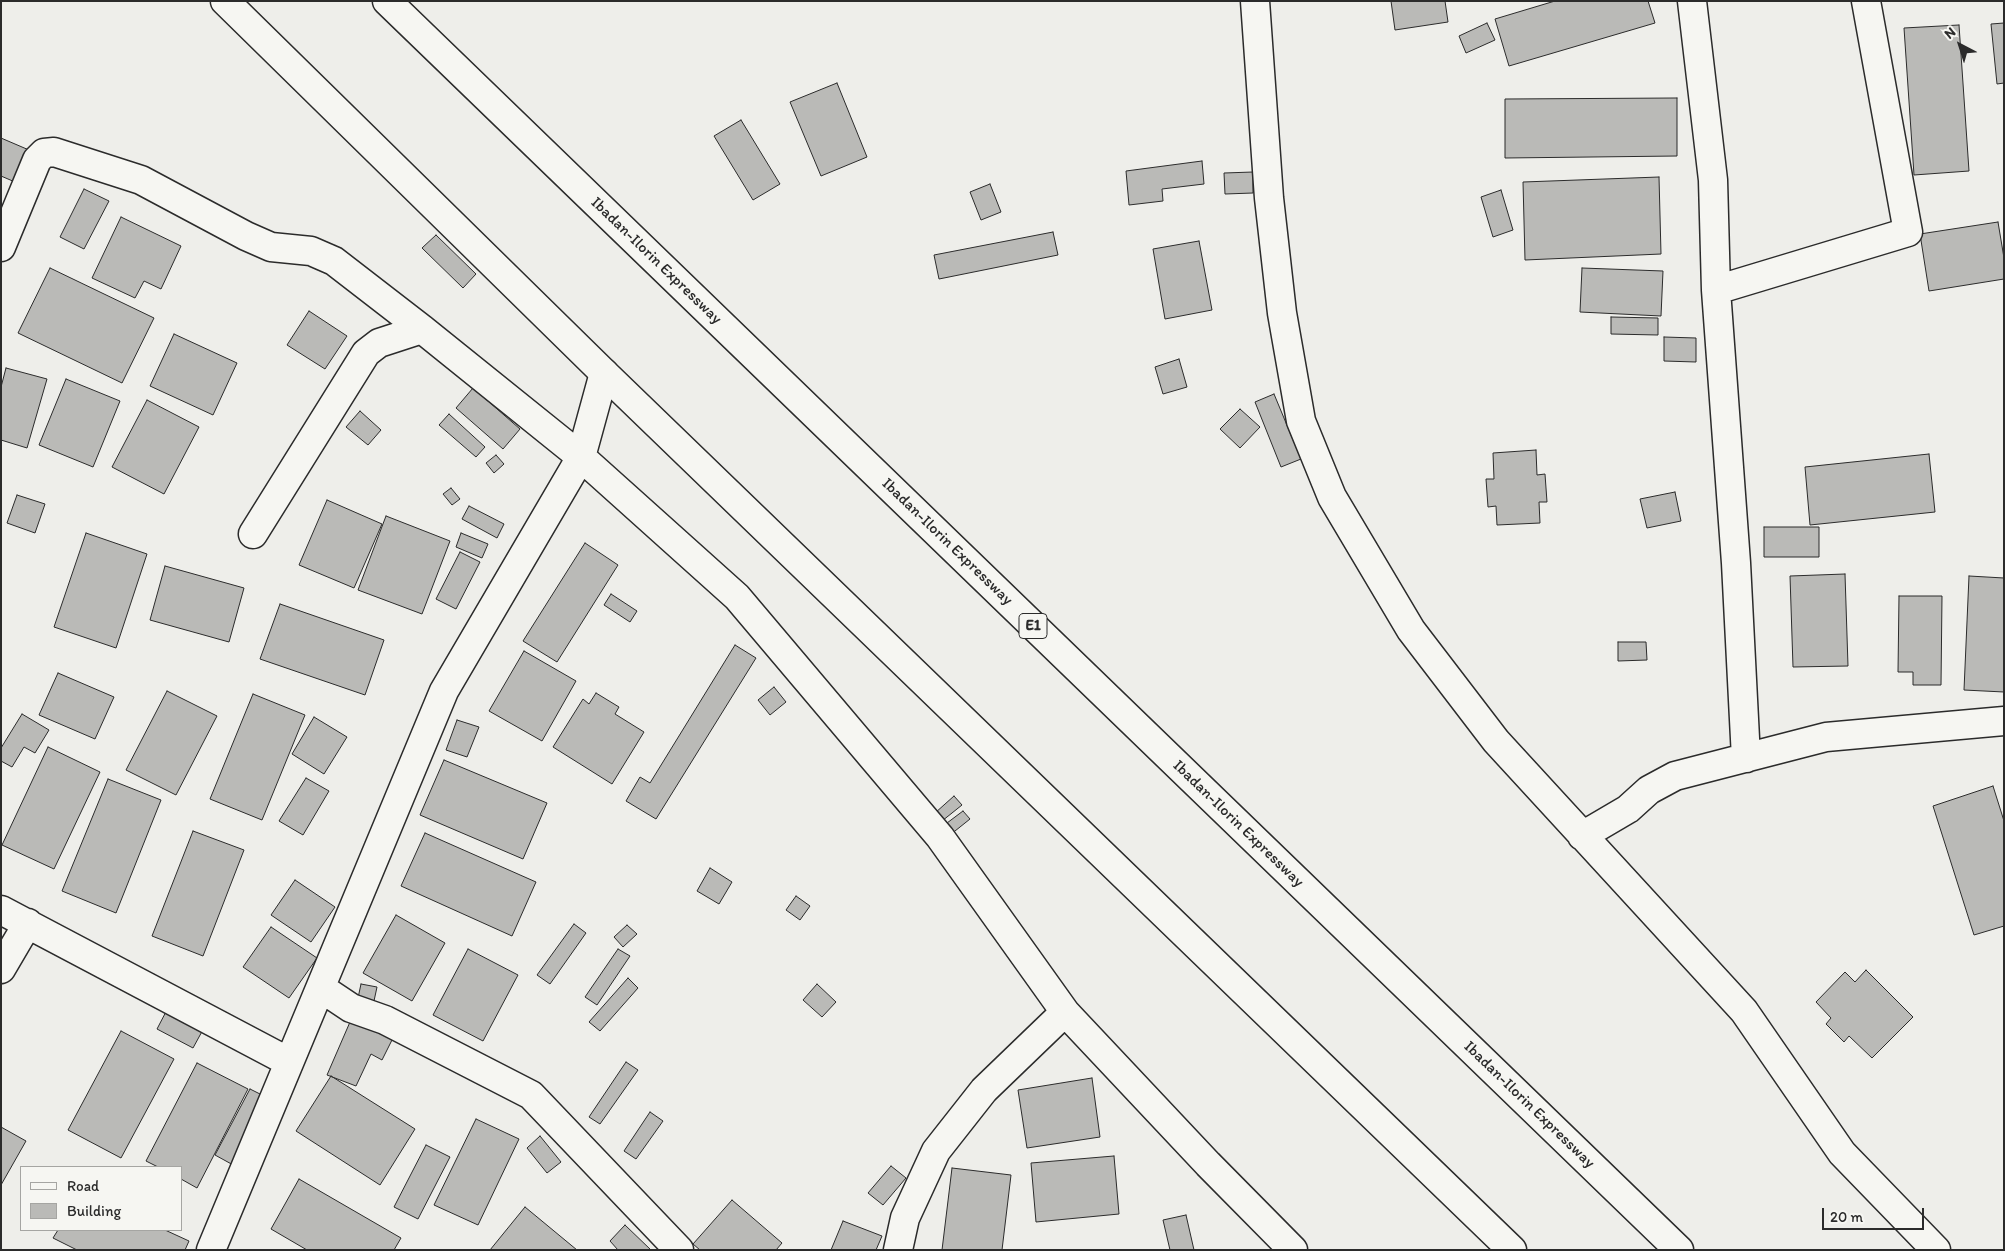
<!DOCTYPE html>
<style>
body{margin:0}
#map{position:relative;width:2005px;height:1251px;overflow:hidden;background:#eeeeea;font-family:Itim,sans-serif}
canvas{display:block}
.frame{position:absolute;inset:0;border:2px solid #2b2b2b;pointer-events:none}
.legend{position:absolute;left:20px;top:1166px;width:162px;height:65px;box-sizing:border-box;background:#f6f6f2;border:1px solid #a5a5a2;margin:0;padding:6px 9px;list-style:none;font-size:15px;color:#2b2b2b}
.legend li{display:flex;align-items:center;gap:10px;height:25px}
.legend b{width:25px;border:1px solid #a5a5a2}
.north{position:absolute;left:1935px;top:20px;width:50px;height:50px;-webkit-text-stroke:4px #f6f6f2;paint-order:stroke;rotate:320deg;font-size:14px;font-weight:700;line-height:20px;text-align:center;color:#2b2b2b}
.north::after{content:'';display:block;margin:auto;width:18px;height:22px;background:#2b2b2b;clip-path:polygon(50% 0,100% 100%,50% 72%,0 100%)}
.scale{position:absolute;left:1822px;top:1208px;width:102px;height:22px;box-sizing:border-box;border:2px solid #2b2b2b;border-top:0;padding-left:6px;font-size:15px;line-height:18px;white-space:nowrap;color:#2b2b2b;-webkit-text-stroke:4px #f6f6f2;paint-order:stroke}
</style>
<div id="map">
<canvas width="2005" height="1251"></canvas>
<div class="frame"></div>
<ul class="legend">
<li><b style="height:6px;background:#f6f6f2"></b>Road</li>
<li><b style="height:14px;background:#babab7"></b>Building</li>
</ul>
<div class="north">N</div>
<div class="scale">20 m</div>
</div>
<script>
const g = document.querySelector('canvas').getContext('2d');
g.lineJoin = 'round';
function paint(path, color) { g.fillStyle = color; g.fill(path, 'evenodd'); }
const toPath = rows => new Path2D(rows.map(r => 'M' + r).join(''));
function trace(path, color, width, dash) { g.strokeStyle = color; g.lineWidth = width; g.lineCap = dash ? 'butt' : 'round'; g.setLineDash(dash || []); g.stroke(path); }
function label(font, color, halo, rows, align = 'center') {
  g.font = font + ' Itim,sans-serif'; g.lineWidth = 4; g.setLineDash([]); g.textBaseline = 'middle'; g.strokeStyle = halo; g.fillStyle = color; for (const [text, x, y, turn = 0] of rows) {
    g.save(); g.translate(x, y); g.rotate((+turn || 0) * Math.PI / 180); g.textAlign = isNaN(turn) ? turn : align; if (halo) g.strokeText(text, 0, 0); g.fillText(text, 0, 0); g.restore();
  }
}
const building = toPath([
 [1391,1,1445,1,1448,22,1395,30,1391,1],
 [1555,1,1648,1,1655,23,1509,66,1495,19,1555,1],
 [1487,23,1495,40,1466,53,1459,36,1487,23],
 [2004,23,2004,83,1997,84,1991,24,2004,23],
 [1959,25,1969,171,1914,175,1904,28,1959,25],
 [837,83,867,157,821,176,790,102,837,83],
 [1677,98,1677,156,1505,158,1505,99,1677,98],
 [741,120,780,184,753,200,714,136,741,120],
 [1,138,29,150,15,182,1,176,1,138],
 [1202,161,1204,184,1162,189,1163,201,1129,205,1126,171,1202,161],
 [1253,172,1253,193,1225,194,1224,173,1253,172],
 [1659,177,1661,254,1525,260,1523,182,1659,177],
 [990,184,1001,212,981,220,970,192,990,184],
 [84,189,109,201,84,249,60,237,84,189],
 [1501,190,1513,230,1493,237,1481,197,1501,190],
 [121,217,181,246,161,289,144,281,135,298,92,278,121,217],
 [1998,222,2004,258,2004,279,1929,291,1920,234,1998,222],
 [1053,232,1058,255,939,279,934,255,1053,232],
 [436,235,476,274,463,288,422,248,436,235],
 [1199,241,1212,310,1165,319,1153,249,1199,241],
 [50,268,154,318,122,383,18,333,50,268],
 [1582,268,1663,271,1661,316,1580,312,1582,268],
 [309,311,347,336,325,369,287,345,309,311],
 [1611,317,1658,318,1658,335,1611,334,1611,317],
 [174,334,237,363,213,415,150,386,174,334],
 [1664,337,1696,338,1696,362,1664,361,1664,337],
 [1179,359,1187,387,1163,394,1155,367,1179,359],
 [6,368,47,379,27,448,1,440,1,387,6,368],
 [66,379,120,401,93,467,39,445,66,379],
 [473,388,520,429,503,449,456,408,473,388],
 [1274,394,1301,459,1281,467,1255,402,1274,394],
 [147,400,199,427,164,494,112,467,147,400],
 [1240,409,1260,427,1240,448,1220,429,1240,409],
 [360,411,381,430,368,445,346,427,360,411],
 [449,414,485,447,476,457,439,425,449,414],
 [1536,450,1537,475,1545,474,1547,502,1539,502,1540,523,1497,525,1496,506,1488,507,1486,479,1494,479,1493,453,1536,450],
 [1929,454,1935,512,1810,525,1805,467,1929,454],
 [496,455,504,464,494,473,486,463,496,455],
 [451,488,460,499,452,505,443,494,451,488],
 [1675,492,1681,521,1647,528,1640,499,1675,492],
 [17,495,45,504,35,533,7,523,17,495],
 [327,500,382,524,354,588,299,565,327,500],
 [469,506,504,524,497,538,462,519,469,506],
 [386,516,450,541,422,614,358,590,386,516],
 [1764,527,1819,527,1819,557,1764,557,1764,527],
 [86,533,147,554,116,648,54,627,86,533],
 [461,533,488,544,482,558,456,547,461,533],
 [585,543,618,565,557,662,523,641,585,543],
 [460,552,480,562,456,609,436,599,460,552],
 [165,566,244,588,229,642,150,620,165,566],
 [1845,574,1848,666,1793,667,1790,576,1845,574],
 [1969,576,2004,578,2004,692,1964,690,1969,576],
 [611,594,637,611,630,622,604,605,611,594],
 [1899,596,1942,596,1941,685,1913,685,1913,672,1898,672,1899,596],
 [280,604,384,640,365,695,260,659,280,604],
 [1618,642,1646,642,1647,660,1618,661,1618,642],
 [735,645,756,658,656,819,626,801,640,777,650,783,735,645],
 [524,651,576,681,542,741,489,711,524,651],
 [58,673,114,697,95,739,39,715,58,673],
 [774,687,786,702,770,715,758,700,774,687],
 [167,691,217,716,176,795,126,770,167,691],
 [596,693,619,707,615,714,644,732,612,784,553,747,583,699,589,704,596,693],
 [253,694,305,715,262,820,210,799,253,694],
 [22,714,49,730,35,753,24,747,12,767,1,761,1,748,22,714],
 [314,717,347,737,324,774,292,754,314,717],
 [457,720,479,727,467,757,446,750,457,720],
 [48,747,100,772,54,869,2,845,48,747],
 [444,760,547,803,523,859,420,815,444,760],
 [306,778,329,791,303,835,279,821,306,778],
 [108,779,161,800,116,913,62,891,108,779],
 [1993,786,2004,821,2004,926,1974,935,1933,806,1993,786],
 [954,796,962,805,942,821,935,813,954,796],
 [963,811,970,819,950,835,943,826,963,811],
 [193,831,244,850,203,956,152,936,193,831],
 [425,833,536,882,512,936,401,886,425,833],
 [710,868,732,882,719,904,697,891,710,868],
 [295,880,335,907,311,942,271,915,295,880],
 [796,896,810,906,800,920,786,910,796,896],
 [396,915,445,943,412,1001,363,973,396,915],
 [574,924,586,933,550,984,537,975,574,924],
 [627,925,637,934,623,947,614,937,627,925],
 [271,927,317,958,289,998,243,967,271,927],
 [468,949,518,975,483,1041,433,1015,468,949],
 [618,949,630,956,597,1005,585,997,618,949],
 [1866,970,1913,1017,1872,1058,1849,1036,1844,1042,1826,1024,1831,1018,1816,1002,1845,972,1855,982,1866,970],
 [628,978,638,988,600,1031,589,1022,628,978],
 [361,984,377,987,374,1001,358,998,361,984],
 [817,984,836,1002,822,1017,803,1000,817,984],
 [169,1006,205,1026,193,1048,157,1029,169,1006],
 [350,1022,393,1038,382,1060,371,1054,356,1086,327,1075,350,1022],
 [121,1031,174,1059,121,1158,68,1130,121,1031],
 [626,1062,638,1070,600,1124,589,1117,626,1062],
 [197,1063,248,1089,197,1188,181,1179,181,1167,158,1167,146,1161,197,1063],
 [331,1076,415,1129,380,1185,296,1131,331,1076],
 [1092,1078,1100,1137,1027,1148,1018,1090,1092,1078],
 [250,1089,270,1099,235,1166,215,1155,250,1089],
 [650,1112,663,1121,636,1159,624,1151,650,1112],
 [476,1119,519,1139,478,1225,434,1205,476,1119],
 [1,1127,26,1141,1,1185,1,1127],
 [540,1136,561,1162,547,1173,527,1148,540,1136],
 [426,1145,450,1157,418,1219,394,1207,426,1145],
 [1114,1156,1119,1214,1036,1222,1031,1163,1114,1156],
 [891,1166,906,1178,883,1205,868,1193,891,1166],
 [952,1168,1011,1175,1002,1250,942,1250,952,1168],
 [299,1179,401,1238,394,1250,307,1250,271,1229,299,1179],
 [732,1200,782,1243,776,1250,700,1250,693,1244,732,1200],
 [525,1207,577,1250,490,1250,525,1207],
 [1186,1215,1194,1250,1170,1250,1163,1220,1186,1215],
 [843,1221,882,1236,876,1250,831,1250,843,1221],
 [625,1225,651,1250,618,1250,610,1241,625,1225],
 [58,1230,165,1230,189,1241,185,1250,77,1250,53,1238,58,1230]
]);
paint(building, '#babab7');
trace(building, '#2b2b2b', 1);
const minor = toPath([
 [1255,1,1269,198,1282,313,1301,421,1332,497,1411,630,1496,741,1744,1011,1842,1153,1936,1250],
 [1692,1,1713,180,1716,290,1736,563,1746,758],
 [1,247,37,160,44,153,54,152,141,180,246,236,271,247,311,251,334,261,422,329,581,457,737,597,940,837,1065,1012,984,1090,936,1151,905,1218,898,1250],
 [1716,290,1908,232,1866,1],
 [253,534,366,353,379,343,422,329],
 [1582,836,1628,809,1649,790,1675,776,1826,737,2004,721],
 [1,910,289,1062],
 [1,969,28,923],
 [321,988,351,1008,385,1020,531,1095,679,1250],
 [1065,1012,1208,1164,1293,1250],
 [211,1250,444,691,581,457,604,373]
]);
const highway = toPath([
 [225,1,604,373,1512,1250],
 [387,1,1679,1250]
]);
trace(minor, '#2b2b2b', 31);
trace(highway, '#2b2b2b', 31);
trace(minor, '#f6f6f2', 28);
trace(highway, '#f6f6f2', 28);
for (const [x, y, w] of [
 [1033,626,28]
]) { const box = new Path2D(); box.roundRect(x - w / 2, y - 12.5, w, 25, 4); g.fillStyle = '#f6f6f2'; g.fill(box); trace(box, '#2b2b2b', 1); }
label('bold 15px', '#2b2b2b', null, [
 ["E1",1033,626]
]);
label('16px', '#2b2b2b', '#f6f6f2', [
 ["Ibadan-Ilorin Expressway",656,261,44],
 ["Ibadan-Ilorin Expressway",947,542,44],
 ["Ibadan-Ilorin Expressway",1238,824,44],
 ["Ibadan-Ilorin Expressway",1529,1105,44]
]);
</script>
